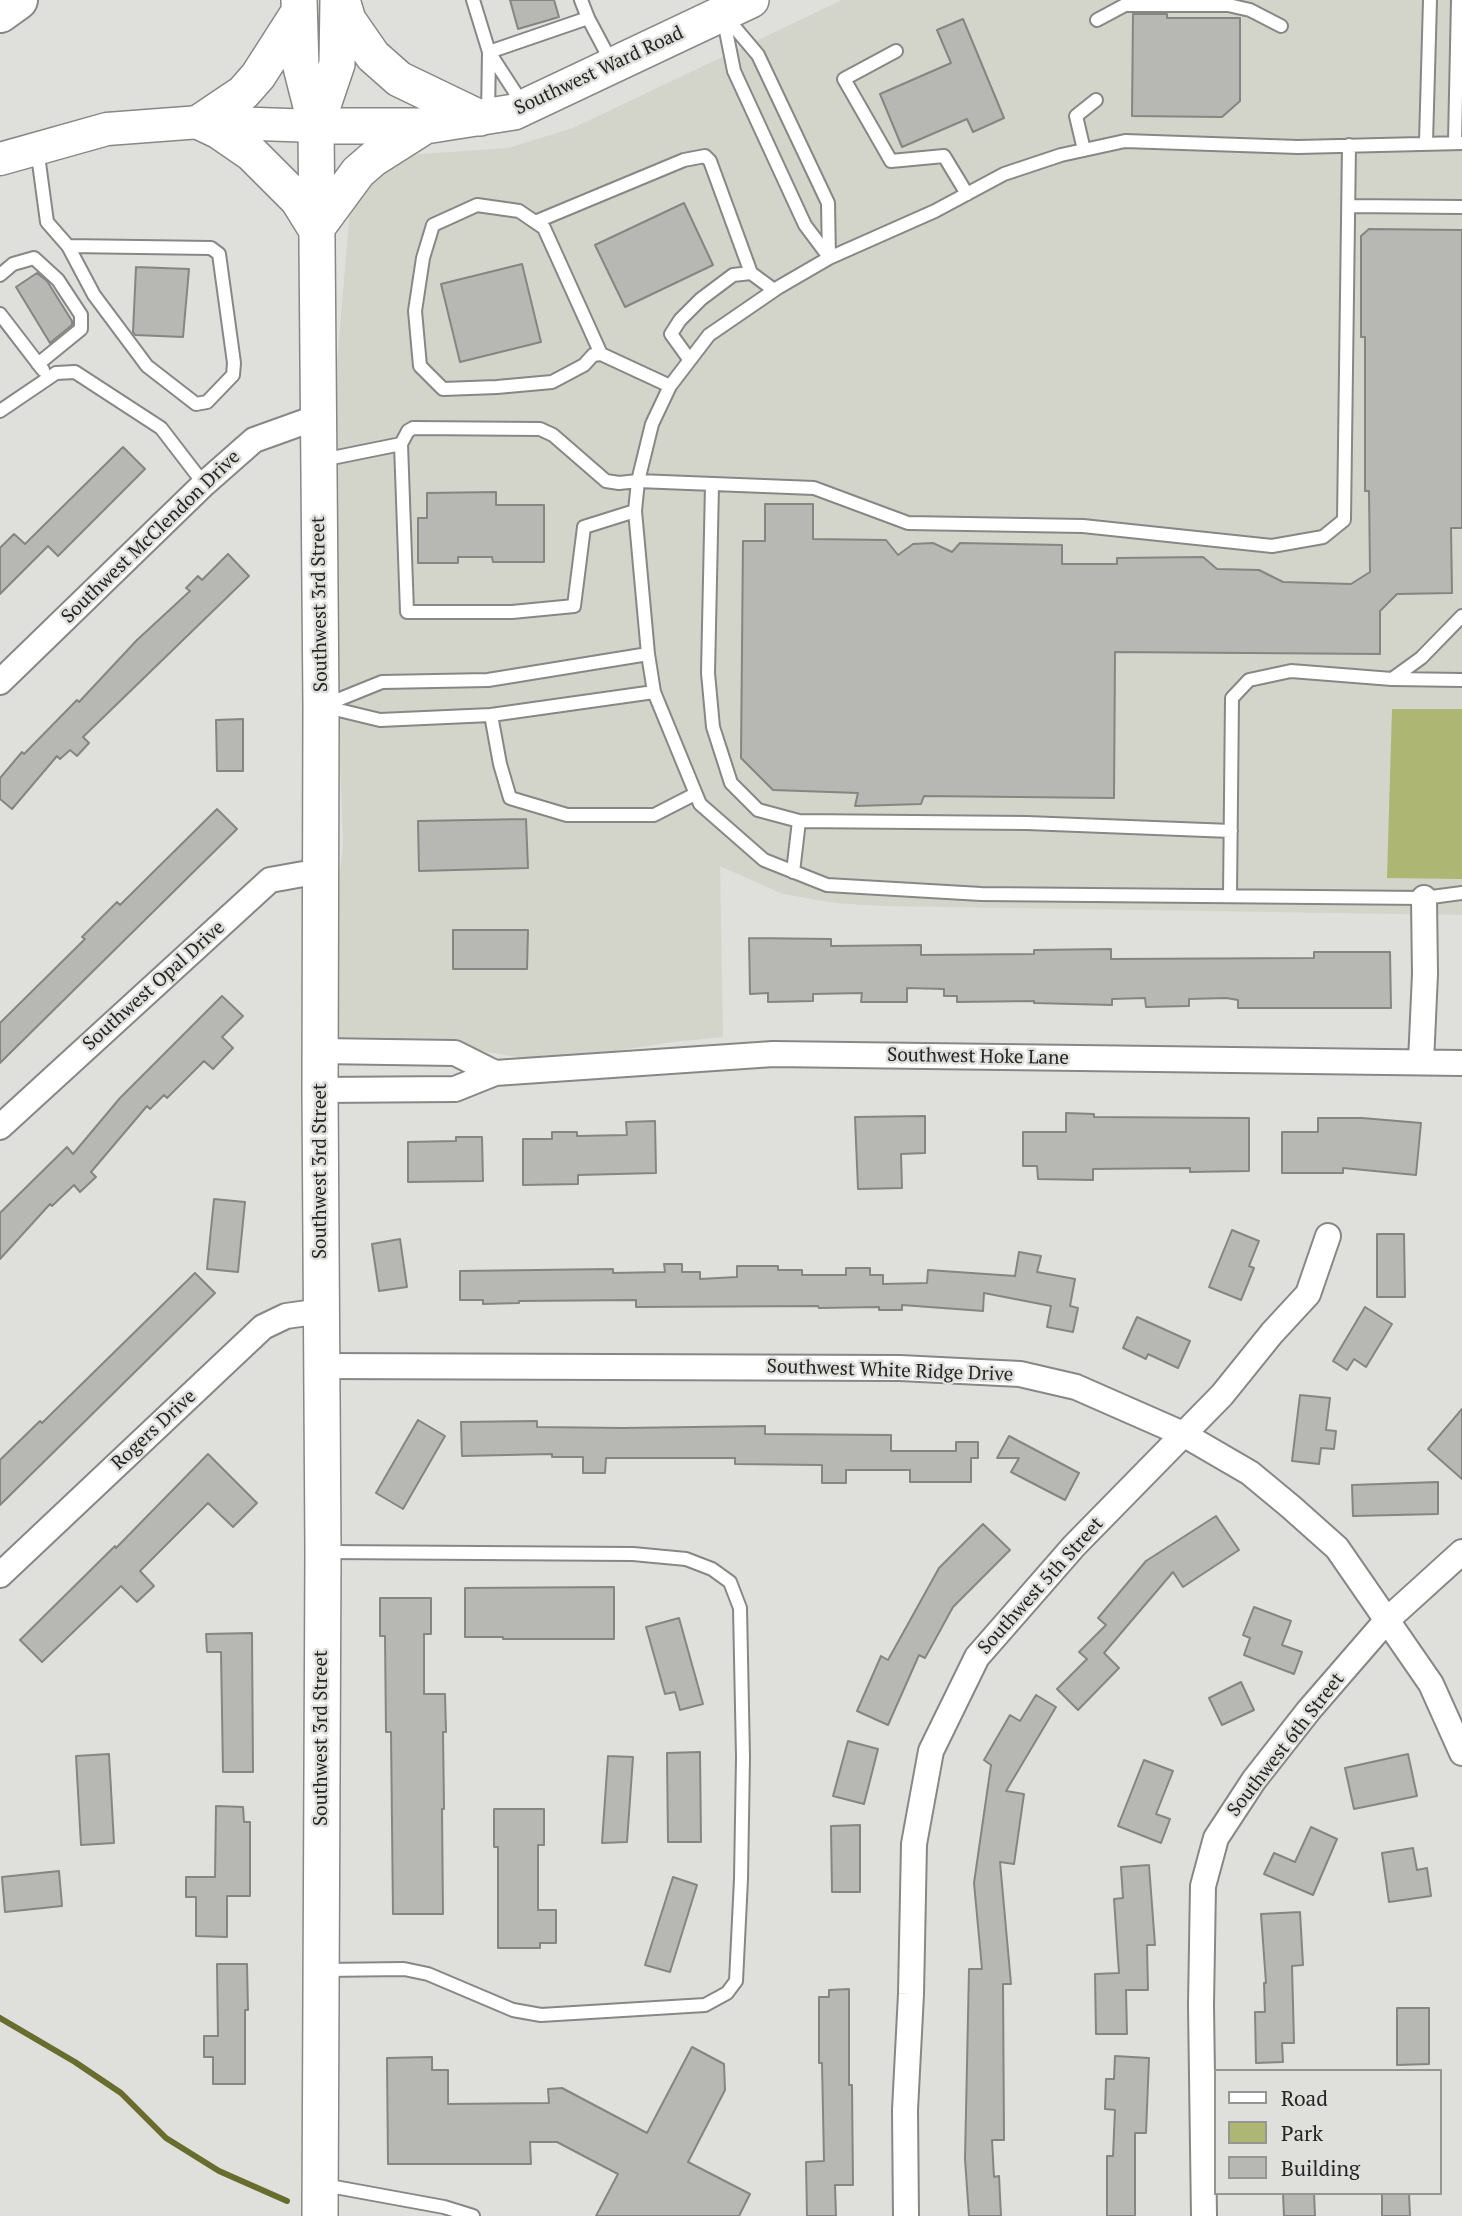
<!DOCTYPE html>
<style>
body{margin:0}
#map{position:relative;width:1462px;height:2216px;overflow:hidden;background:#dfe0dc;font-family:"PT Serif",serif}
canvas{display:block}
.legend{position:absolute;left:1214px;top:2069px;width:228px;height:126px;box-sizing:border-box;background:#dfe0dc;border:2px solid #959592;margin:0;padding:9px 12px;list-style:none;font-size:21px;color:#252524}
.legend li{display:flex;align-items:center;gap:14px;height:35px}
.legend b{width:35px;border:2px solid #959592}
</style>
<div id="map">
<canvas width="1462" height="2216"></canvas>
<ul class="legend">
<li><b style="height:9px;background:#fff"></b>Road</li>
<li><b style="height:19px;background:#aeb673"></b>Park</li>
<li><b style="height:19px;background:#b7b7b4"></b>Building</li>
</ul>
</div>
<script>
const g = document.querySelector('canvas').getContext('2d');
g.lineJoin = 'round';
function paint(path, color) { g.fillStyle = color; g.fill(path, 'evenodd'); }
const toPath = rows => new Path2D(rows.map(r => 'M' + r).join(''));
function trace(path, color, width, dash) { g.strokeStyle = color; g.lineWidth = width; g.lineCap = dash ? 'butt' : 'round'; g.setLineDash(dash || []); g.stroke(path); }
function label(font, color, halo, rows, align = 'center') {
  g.font = font + ' "PT Serif",serif'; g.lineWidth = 5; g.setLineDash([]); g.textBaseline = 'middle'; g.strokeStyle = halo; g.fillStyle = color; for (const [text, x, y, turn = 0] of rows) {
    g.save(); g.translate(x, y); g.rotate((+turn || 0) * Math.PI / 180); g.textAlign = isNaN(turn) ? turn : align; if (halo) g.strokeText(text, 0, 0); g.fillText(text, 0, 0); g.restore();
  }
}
paint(toPath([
 [842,0,1462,0,1462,915,882,906,835,903,783,894,720,866,723,1037,673,1042,588,1055,528,1059,448,1045,340,1043,329,1028,326,1001,343,845,336,640,335,387,350,209,392,156,508,148,573,128]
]), '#d3d4ca');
paint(toPath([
 [1392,709,1462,709,1462,879,1387,878]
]), '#aeb673');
trace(toPath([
 [0,2018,75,2062,121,2093,166,2138,219,2171,287,2201]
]), '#686d2e', 6);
const building = toPath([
 [510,0,554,0,559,17,518,29,510,0],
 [1133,14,1167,14,1167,18,1240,18,1240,101,1222,117,1132,116,1133,14],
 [963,19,1004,118,973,132,967,119,902,147,880,94,951,63,937,30,963,19],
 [684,203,713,265,625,307,595,245,684,203],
 [1369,229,1462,230,1462,528,1451,528,1452,593,1397,594,1380,611,1380,654,1115,652,1114,798,924,796,921,804,855,806,858,793,773,790,741,758,743,541,765,541,765,504,813,504,813,539,886,540,898,555,913,544,933,543,952,552,960,543,1062,545,1062,564,1117,564,1117,558,1203,557,1217,569,1259,570,1283,582,1351,584,1370,572,1369,491,1365,491,1365,337,1361,337,1361,236,1369,229],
 [522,264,541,342,460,362,441,284,522,264],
 [136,267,189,269,183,337,135,335,133,332,136,267],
 [37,273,47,281,72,321,72,325,50,343,16,287,37,273],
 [123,447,145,469,58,556,48,546,0,594,0,548,14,534,25,544,123,447],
 [496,492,496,505,544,505,544,562,493,562,492,557,458,557,458,563,418,563,418,518,427,518,427,493,496,492],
 [228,554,249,576,83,737,89,743,77,756,70,750,60,759,57,756,12,809,0,799,0,778,22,752,24,754,77,700,79,702,137,640,190,591,186,588,198,576,202,580,228,554],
 [243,719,243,771,217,771,216,720,243,719],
 [217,809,237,829,0,1063,0,1023,85,939,82,937,117,902,120,905,217,809],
 [526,819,528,868,419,871,418,821,526,819],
 [453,930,528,930,527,969,453,969,453,930],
 [749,938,831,939,831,946,921,945,921,955,1034,954,1034,950,1111,949,1111,959,1314,958,1314,952,1390,952,1391,1008,1238,1008,1238,1000,1226,998,1189,999,1189,1006,1146,1007,1145,998,1112,999,1112,1005,1034,1003,1034,1001,957,1002,957,996,944,996,944,989,907,988,907,1002,861,1002,862,993,813,994,813,1001,768,1002,768,993,750,994,749,938],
 [222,996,243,1016,222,1037,233,1048,213,1069,204,1061,167,1098,164,1095,150,1109,147,1106,91,1172,96,1177,80,1192,74,1185,52,1206,50,1204,0,1259,0,1213,67,1147,73,1154,120,1098,222,996],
 [1066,1113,1094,1114,1094,1117,1249,1118,1249,1171,1190,1172,1190,1168,1093,1169,1093,1180,1038,1179,1037,1166,1023,1166,1023,1132,1066,1132,1066,1113],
 [925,1116,925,1153,901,1154,902,1188,858,1189,855,1117,925,1116],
 [1318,1118,1362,1118,1421,1123,1416,1175,1343,1168,1343,1173,1282,1173,1282,1132,1318,1132,1318,1118],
 [655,1121,656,1173,578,1175,578,1184,523,1185,523,1139,552,1139,552,1132,577,1132,577,1136,627,1135,626,1122,655,1121],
 [456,1137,482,1137,483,1181,408,1182,408,1142,456,1141,456,1137],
 [214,1199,245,1202,238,1272,207,1269,214,1199],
 [1232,1230,1259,1241,1249,1266,1254,1268,1241,1300,1209,1287,1232,1230],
 [1377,1234,1404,1234,1405,1297,1377,1297,1377,1234],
 [400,1239,407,1287,379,1291,372,1244,400,1239],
 [1019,1252,1041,1256,1037,1272,1075,1279,1070,1306,1078,1308,1073,1332,1047,1327,1051,1306,984,1293,983,1311,902,1305,902,1310,879,1310,879,1307,819,1308,818,1306,636,1307,636,1300,519,1301,519,1303,483,1304,483,1300,460,1300,460,1271,613,1269,613,1273,665,1272,664,1264,682,1264,682,1272,700,1272,700,1279,737,1277,737,1266,778,1266,778,1270,802,1270,802,1275,846,1275,846,1268,870,1268,870,1275,883,1275,883,1284,927,1283,928,1270,1015,1276,1019,1252],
 [195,1273,215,1293,0,1505,0,1460,40,1421,42,1423,195,1273],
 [1365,1307,1392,1324,1366,1367,1354,1359,1347,1370,1333,1361,1365,1307],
 [1137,1317,1190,1341,1178,1368,1148,1354,1146,1359,1123,1348,1137,1317],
 [1300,1395,1330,1398,1326,1430,1336,1431,1334,1449,1321,1448,1319,1464,1292,1461,1300,1395],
 [1462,1409,1462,1479,1428,1449,1462,1409],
 [418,1420,445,1436,403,1509,376,1493,418,1420],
 [537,1421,537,1427,623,1428,765,1426,765,1434,891,1435,891,1451,956,1451,956,1442,978,1442,978,1458,971,1458,971,1482,910,1482,910,1470,846,1470,846,1483,822,1483,822,1465,735,1464,735,1458,606,1458,605,1473,583,1473,583,1457,552,1457,552,1454,462,1456,461,1422,537,1421],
 [1009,1436,1079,1473,1065,1500,1011,1472,1019,1458,997,1458,1009,1436],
 [208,1454,257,1503,233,1527,208,1503,140,1571,154,1586,137,1602,121,1586,42,1662,20,1640,115,1546,116,1548,208,1454],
 [1438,1482,1438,1514,1353,1516,1352,1485,1438,1482],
 [1216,1516,1239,1550,1183,1587,1173,1572,1104,1653,1119,1668,1078,1710,1057,1689,1087,1659,1079,1652,1106,1625,1098,1618,1146,1561,1216,1516],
 [983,1524,1010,1550,953,1607,925,1658,919,1655,888,1725,857,1711,881,1656,888,1660,939,1568,983,1524],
 [614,1587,614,1639,503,1639,503,1637,465,1637,465,1588,614,1587],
 [380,1598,431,1598,431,1634,424,1634,424,1694,445,1694,446,1732,443,1732,444,1809,442,1809,443,1914,393,1914,391,1732,386,1732,385,1636,380,1636,380,1598],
 [1254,1607,1291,1621,1282,1645,1302,1652,1294,1674,1244,1655,1250,1638,1243,1635,1254,1607],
 [679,1618,703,1704,680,1710,675,1692,665,1694,646,1627,679,1618],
 [252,1633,253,1772,223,1772,221,1652,207,1652,206,1634,252,1633],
 [1241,1682,1254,1710,1222,1725,1209,1698,1241,1682],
 [1036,1695,1056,1707,1006,1791,1024,1794,1014,1864,1000,1862,1011,1984,1003,1984,1004,2140,992,2140,994,2177,999,2176,1001,2216,969,2216,965,2159,969,1969,982,1969,974,1883,991,1765,984,1760,1010,1715,1020,1721,1036,1695],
 [848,1741,878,1749,864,1804,833,1796,848,1741],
 [700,1752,701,1842,668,1842,667,1753,700,1752],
 [109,1754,114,1843,81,1845,76,1756,109,1754],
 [1408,1754,1417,1796,1354,1809,1345,1768,1408,1754],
 [608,1756,633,1757,627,1842,602,1843,608,1756],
 [1144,1760,1173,1771,1156,1814,1170,1819,1161,1843,1118,1826,1144,1760],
 [216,1806,243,1807,244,1822,250,1822,250,1896,227,1896,227,1937,196,1936,196,1897,186,1897,186,1877,215,1877,216,1806],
 [494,1809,544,1809,544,1845,538,1845,538,1910,556,1910,556,1943,540,1943,540,1948,498,1948,498,1847,494,1847,494,1809],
 [860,1825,860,1892,832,1892,831,1826,860,1825],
 [1311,1827,1337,1839,1313,1895,1264,1874,1274,1853,1295,1862,1311,1827],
 [1413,1848,1417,1870,1427,1868,1431,1896,1389,1902,1382,1853,1413,1848],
 [1149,1865,1155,1945,1147,1945,1148,1990,1126,1990,1127,2034,1096,2034,1095,1974,1119,1973,1114,1899,1123,1898,1121,1867,1149,1865],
 [59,1871,62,1906,5,1912,2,1877,59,1871],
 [673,1877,697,1885,670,1972,645,1965,673,1877],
 [1300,1912,1303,1965,1292,1966,1294,2043,1282,2043,1283,2062,1256,2063,1255,2012,1265,2012,1264,1983,1266,1983,1261,1914,1300,1912],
 [217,1964,247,1964,248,2010,245,2010,245,2084,213,2084,213,2057,204,2057,204,2036,218,2036,217,1964],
 [849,1989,849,2085,852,2085,853,2185,835,2185,836,2216,807,2216,806,2162,824,2161,822,2063,819,2063,819,1997,829,1997,829,1990,849,1989],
 [1397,2008,1429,2008,1429,2064,1397,2065,1397,2008],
 [692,2047,724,2064,725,2090,688,2162,750,2194,739,2216,596,2216,618,2174,557,2142,530,2142,531,2164,388,2164,387,2058,432,2057,432,2070,448,2070,448,2104,549,2103,548,2089,562,2088,647,2133,692,2047],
 [1115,2056,1149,2058,1146,2133,1135,2133,1135,2216,1107,2216,1107,2156,1113,2156,1115,2110,1105,2109,1106,2079,1114,2079,1115,2056],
 [1283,2193,1314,2193,1315,2216,1284,2216,1283,2193],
 [1382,2193,1409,2193,1410,2216,1382,2216,1382,2193]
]);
paint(building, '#b7b7b4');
trace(building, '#858582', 2);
const service = toPath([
 [473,0,489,52,524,106],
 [581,0,588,18],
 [723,16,734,71,805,225,829,257],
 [725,16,758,55,828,203,829,258],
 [1097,20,1125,5,1228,5,1250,10,1281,26],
 [896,51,844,79,891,161,944,156,967,194],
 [489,52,588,18,613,65],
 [488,115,489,52],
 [1426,142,1430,0],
 [1455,142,1458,0],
 [1462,143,1298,147,1125,141,1061,155,1004,174,935,211,829,258,779,287,709,335,670,386,652,424,638,481,635,511,648,654,654,692,700,804,764,860,827,885,981,894,1424,898,1462,893],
 [37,148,47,222,68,246,211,248,219,254,234,363,233,375,207,402,196,404,147,366,94,295,68,246],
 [1084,150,1076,116,1096,100],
 [1349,206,1462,207],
 [535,222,684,160,705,156,710,161,751,273],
 [0,275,13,264,34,258,58,280,81,315,81,329,38,364],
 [0,314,43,370],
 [601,354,544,228,519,211,477,205,433,225,423,258,415,311,420,366,443,389,497,387,552,382,584,365,593,355,601,354,670,386],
 [689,359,671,334,680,320,701,299,733,275,751,273,774,290],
 [0,411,56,373,75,372,161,428,204,484],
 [401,444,408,431,413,428,540,429,553,435,606,481,619,483,638,481,814,488,908,523,1083,526,1272,546,1323,537,1344,520,1349,145],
 [322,460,401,444,407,612,512,612,574,606,584,527,635,511],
 [712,485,708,673,713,727,731,783,758,810,799,821],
 [1393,679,1462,680],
 [325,705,382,682,488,680,648,654],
 [322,706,380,720,491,715,654,692],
 [491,715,500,764,510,798,567,815,654,815,695,794],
 [793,872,799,821,1027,823,1231,831],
 [1230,896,1232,698,1249,680,1291,671,1392,679,1421,658,1462,616],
 [324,1970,404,1969,428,1974,513,2010,541,2015,705,2005,727,1993,736,1981,741,1879,743,1757,740,1608,730,1582,712,1569,686,1559,633,1554,326,1552],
 [324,2185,444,2207,473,2216]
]);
const minor = toPath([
 [0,682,204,484,254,440,318,417],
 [320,1051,455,1053,495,1073],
 [1421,1062,1425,974,1424,898],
 [320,1090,455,1089,495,1073,773,1054,1462,1063],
 [0,1127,270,880,320,871],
 [321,1366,900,1368,1020,1374,1076,1387,1183,1434,1250,1473,1291,1507,1337,1548,1431,1684,1462,1753],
 [0,1575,263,1327,286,1316,322,1311],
 [906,2216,905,2110,911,1994,914,1844,931,1751,977,1657,1074,1546,1222,1395,1272,1333,1308,1294,1328,1236],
 [1204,2216,1201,2005,1203,1886,1216,1838,1254,1780,1309,1710,1387,1620,1462,1552]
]);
const tertiary = toPath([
 [0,159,107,129,200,122,316,126]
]);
const secondary = toPath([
 [299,0,301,67,316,126,321,706,320,1090,323,1552,320,2216],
 [342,0,348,20,373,56,399,79,480,118],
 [299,12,258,76,243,93,200,122,219,131,251,153,298,200,316,229],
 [316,126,425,126,514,112,751,0],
 [316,126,337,64,338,0],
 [316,229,358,172,373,159,425,126]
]);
const motorway = toPath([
 [0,13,18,0]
]);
trace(service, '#878885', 16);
trace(minor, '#878885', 28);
trace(tertiary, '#878885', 35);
trace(secondary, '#878885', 38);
trace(motorway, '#878885', 42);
trace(service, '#fff', 12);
trace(minor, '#fff', 24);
trace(tertiary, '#fff', 32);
trace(secondary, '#fff', 35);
trace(motorway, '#fff', 38);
label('19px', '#252524', '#dfe0dc', [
 ["Southwest Ward Road",599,71,-25],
 ["Southwest McClendon Drive",151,537,-44],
 ["Southwest 3rd Street",320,604,-91],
 ["Southwest Opal Drive",154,986,-42],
 ["Southwest Hoke Lane",978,1057,1],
 ["Southwest 3rd Street",321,1171,-90],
 ["Southwest White Ridge Drive",890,1371,2],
 ["Rogers Drive",154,1430,-43],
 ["Southwest 5th Street",1041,1586,-48],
 ["Southwest 3rd Street",322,1738,-90],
 ["Southwest 6th Street",1286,1745,-52]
]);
</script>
